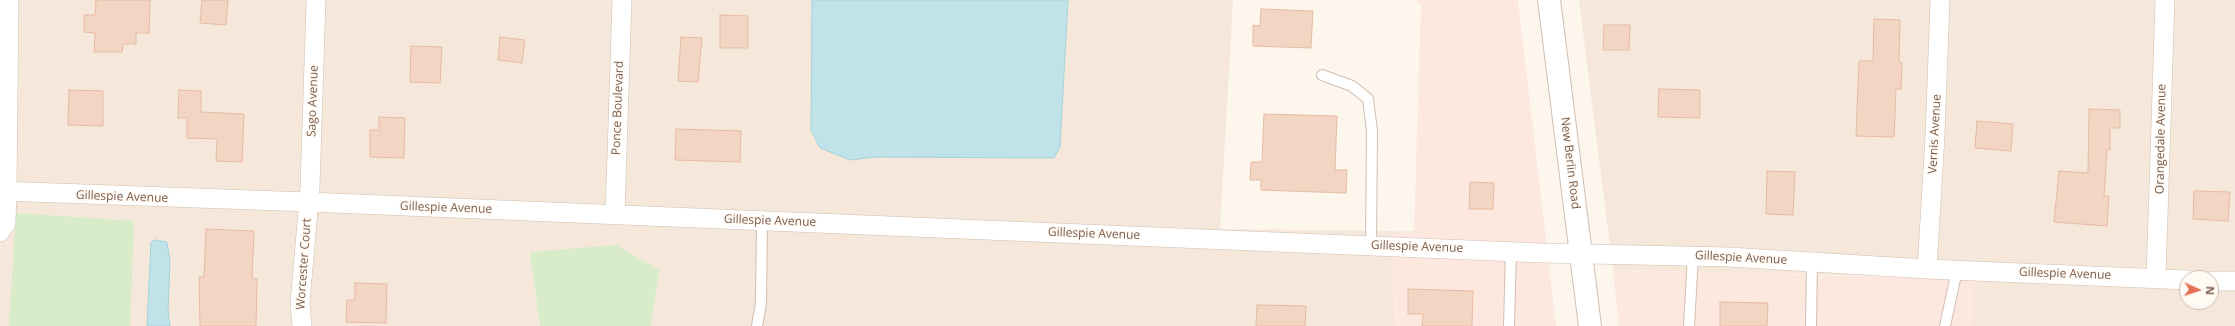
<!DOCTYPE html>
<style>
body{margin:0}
#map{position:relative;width:2235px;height:326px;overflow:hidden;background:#fdf6ec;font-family:"Open Sans",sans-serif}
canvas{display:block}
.north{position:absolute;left:2179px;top:270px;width:40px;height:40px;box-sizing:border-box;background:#fffaf3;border:1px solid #cabbb1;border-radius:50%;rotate:93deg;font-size:11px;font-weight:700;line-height:16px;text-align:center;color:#7a5c4d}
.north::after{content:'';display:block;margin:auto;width:14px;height:18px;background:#e76f51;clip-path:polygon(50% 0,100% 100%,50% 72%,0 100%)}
</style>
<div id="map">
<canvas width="2235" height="326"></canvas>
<div class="north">N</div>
</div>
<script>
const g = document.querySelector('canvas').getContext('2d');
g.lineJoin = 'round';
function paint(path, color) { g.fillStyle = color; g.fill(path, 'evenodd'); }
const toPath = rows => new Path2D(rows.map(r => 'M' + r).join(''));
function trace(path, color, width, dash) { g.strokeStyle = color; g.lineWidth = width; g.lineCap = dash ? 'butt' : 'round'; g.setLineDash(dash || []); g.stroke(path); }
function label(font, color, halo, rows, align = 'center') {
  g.font = font + ' "Open Sans",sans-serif'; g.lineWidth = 3; g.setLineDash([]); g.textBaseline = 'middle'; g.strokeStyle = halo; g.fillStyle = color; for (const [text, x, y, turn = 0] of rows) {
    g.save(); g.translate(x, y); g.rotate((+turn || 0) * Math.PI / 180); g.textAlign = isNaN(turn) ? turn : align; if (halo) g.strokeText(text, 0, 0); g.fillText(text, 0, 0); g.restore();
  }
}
paint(toPath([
 [0,0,1233,0,1220,229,1392,231,1395,326,651,326,659,270,530,252,540,326,0,326],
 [1579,0,2235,0,2235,326,1972,326,1973,278,1613,270],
 [2187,278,2211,278,2211,302,2187,302]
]), '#f5e8da');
paint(toPath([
 [1414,0,1518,0,1556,326,1395,326,1392,231,1414,231,1421,5],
 [1613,270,1974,279,1972,326,1619,326]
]), '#fde8e0');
paint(toPath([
 [16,213,134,221,130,326,9,326],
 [616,245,659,270,651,326,540,326,530,252]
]), '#d8ecc9');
const water = toPath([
 [812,0,1068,0,1060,147,1054,158,876,157,850,160,820,148,811,130,812,0],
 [156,240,167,242,170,261,168,311,170,326,147,326,151,242,156,240]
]);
paint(water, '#bfe3e8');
trace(water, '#a5d3da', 1);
const building = toPath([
 [96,0,150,0,149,33,136,33,136,44,123,44,122,52,94,52,95,33,84,32,84,15,95,15,96,0],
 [202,0,228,0,226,25,200,23,202,0],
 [1261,9,1313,11,1311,48,1253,46,1253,25,1260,26,1261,9],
 [720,15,748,16,748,48,720,48,720,15],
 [1874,19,1900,20,1899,62,1902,62,1901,89,1896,89,1894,137,1856,136,1859,61,1873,61,1874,19],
 [1604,25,1630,25,1629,50,1603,50,1604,25],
 [500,37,525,40,522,63,498,60,500,37],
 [681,37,702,38,698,82,678,81,681,37],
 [411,46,442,47,440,83,410,82,411,46],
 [1659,89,1700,90,1700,118,1658,117,1659,89],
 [69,90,103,91,103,126,68,125,69,90],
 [179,90,201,91,201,112,244,114,242,162,216,161,217,139,187,138,187,118,178,118,179,90],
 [2089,109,2120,110,2120,128,2110,128,2110,150,2107,150,2104,196,2109,196,2107,226,2054,222,2059,171,2088,173,2089,109],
 [1264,114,1337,116,1335,170,1347,170,1346,193,1261,190,1261,180,1250,180,1251,162,1262,162,1264,114],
 [379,117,405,118,404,158,370,157,370,130,379,130,379,117],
 [1977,121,2013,124,2011,151,1975,148,1977,121],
 [676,129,741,131,740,162,675,160,676,129],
 [1767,171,1795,172,1793,215,1766,214,1767,171],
 [1470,182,1494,183,1493,209,1469,209,1470,182],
 [2194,191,2230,192,2228,221,2193,219,2194,191],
 [206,229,254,231,252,278,257,279,256,326,200,326,199,277,204,277,206,229],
 [355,283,387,284,386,323,346,322,347,300,355,300,355,283],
 [1408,289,1473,291,1472,326,1422,326,1423,314,1408,314,1408,289],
 [1720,302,1768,303,1767,326,1720,326,1720,302],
 [1257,305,1306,306,1305,326,1256,326,1257,305]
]);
paint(building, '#f3d5c3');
trace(building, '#e6bba3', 1);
const service = toPath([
 [1322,75,1352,86,1368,99,1372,131,1371,245],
 [757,326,761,303,762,221],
 [1509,326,1511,251],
 [1689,326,1693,256],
 [1811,326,1812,262],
 [1945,326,1957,270]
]);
const minor = toPath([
 [0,191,309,202,1542,253,1729,257,1927,269,2187,280],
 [615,215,622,0],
 [0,232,6,223,7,192,9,0],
 [1927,269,1935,136,1940,0],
 [2156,278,2165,0],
 [2211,281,2235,281],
 [302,326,300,303,310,188,316,0]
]);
const tertiary = toPath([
 [1549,0,1590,326]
]);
trace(service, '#d1beb0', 12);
trace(minor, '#d1beb0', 20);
trace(tertiary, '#d1beb0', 24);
trace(service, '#fff', 10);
trace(minor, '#fff', 19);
trace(tertiary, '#fff', 22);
label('12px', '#7a5c4d', '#fffaf3', [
 ["Sago Avenue",313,101,-88],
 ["Ponce Boulevard",618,108,-88],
 ["Vernis Avenue",1935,134,-87],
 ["Orangedale Avenue",2161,139,-89],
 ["New Berlin Road",1570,163,83],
 ["Gillespie Avenue",122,197,2],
 ["Gillespie Avenue",446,208,2],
 ["Gillespie Avenue",770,221,2],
 ["Gillespie Avenue",1094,234,2],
 ["Gillespie Avenue",1417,247,2],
 ["Gillespie Avenue",1741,258,3],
 ["Worcester Court",304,264,-86],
 ["Gillespie Avenue",2065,274,2]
]);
</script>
